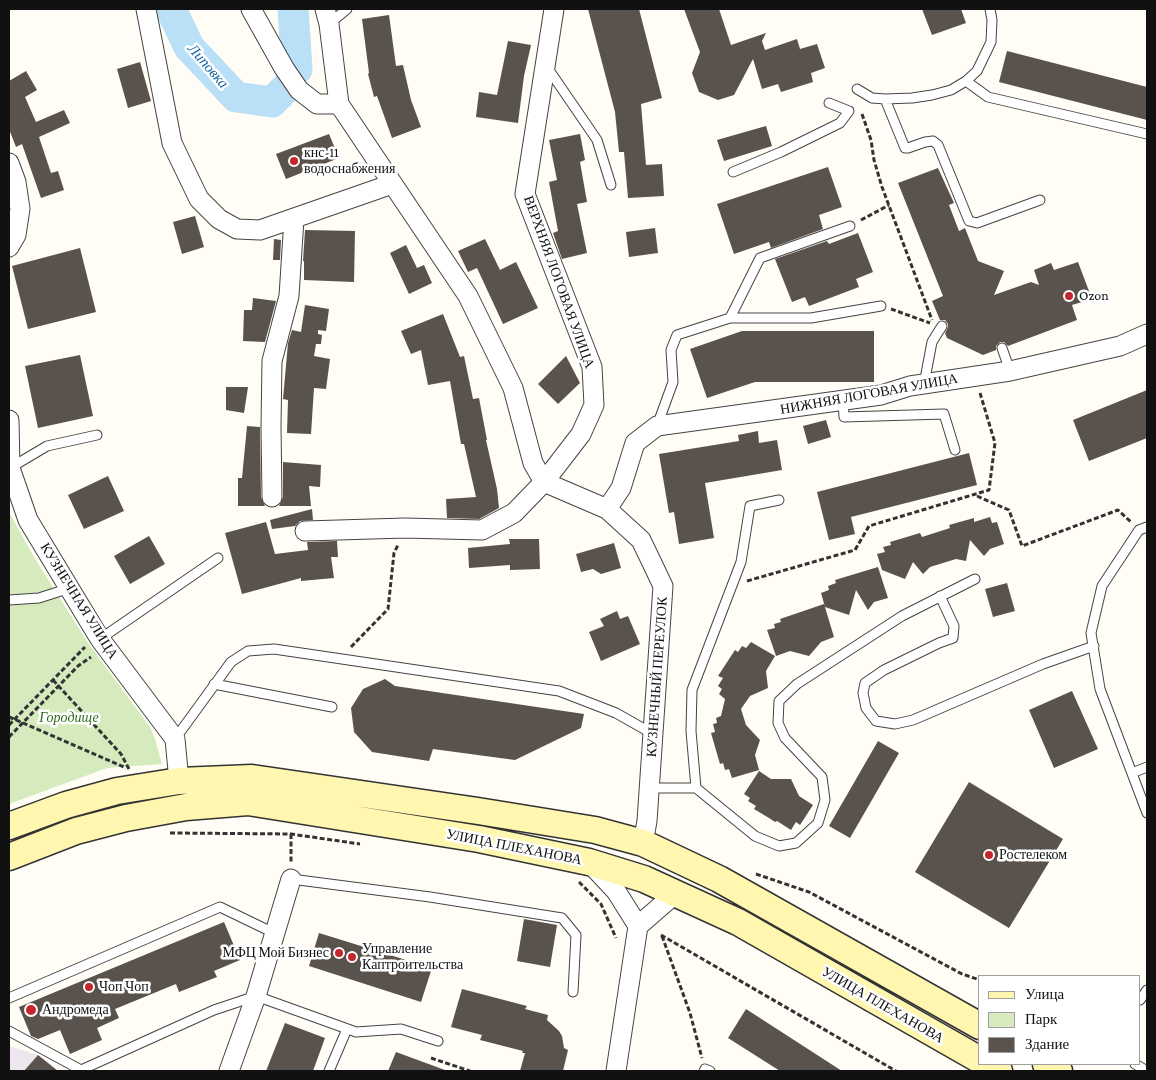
<!DOCTYPE html>
<meta charset="utf-8">
<style>
body{margin:0}
#map{position:relative;width:1156px;height:1080px;overflow:hidden;background:#fffdf5;font-family:"Crimson Pro",serif}
canvas{display:block}
.frame{position:absolute;inset:0;border:10px solid #111;pointer-events:none}
.legend{position:absolute;left:978px;top:975px;width:162px;height:90px;box-sizing:border-box;background:#fff;border:1px solid #a0a0a0;margin:0;padding:6px 9px;list-style:none;font-size:15px;color:#111}
.legend li{display:flex;align-items:center;gap:10px;height:25px}
.legend b{width:25px;border:1px solid #a0a0a0}
</style>
<div id="map">
<canvas width="1156" height="1080"></canvas>
<div class="frame"></div>
<ul class="legend">
<li><b style="height:6px;background:#fff6b0"></b>Улица</li>
<li><b style="height:14px;background:#d5ebbd"></b>Парк</li>
<li><b style="height:14px;background:#5a524d"></b>Здание</li>
</ul>
</div>
<script>
const g = document.querySelector('canvas').getContext('2d');
g.lineJoin = 'round';
function paint(path, color) { g.fillStyle = color; g.fill(path, 'evenodd'); }
const toPath = rows => new Path2D(rows.map(r => 'M' + r).join(''));
function trace(path, color, width, dash) { g.strokeStyle = color; g.lineWidth = width; g.lineCap = dash ? 'butt' : 'round'; g.setLineDash(dash || []); g.stroke(path); }
function label(font, color, halo, rows, align = 'center') {
  g.font = font + ' "Crimson Pro",serif'; g.lineWidth = 5; g.setLineDash([]); g.textBaseline = 'middle'; g.strokeStyle = halo; g.fillStyle = color; for (const [text, x, y, turn = 0] of rows) {
    g.save(); g.translate(x, y); g.rotate((+turn || 0) * Math.PI / 180); g.textAlign = isNaN(turn) ? turn : align; if (halo) g.strokeText(text, 0, 0); g.fillText(text, 0, 0); g.restore();
  }
}
paint(toPath([
 [9,1046,38,1055,58,1071,9,1071]
]), '#eee6ef');
paint(toPath([
 [9,512,34,557,88,643,150,727,155,739,162,764,107,768,9,804]
]), '#d5ebbd');
trace(toPath([
 [171,9,189,47,236,97,272,102,287,87],
 [293,9,297,69]
]), '#b9e0f7', 31);
paint(toPath([
 [588,9,639,9,662,98,641,104,646,165,662,164,664,196,628,198,624,152,619,152,615,112],
 [684,9,719,9,731,45,766,33,762,41,765,50,797,39,800,49,817,44,825,68,811,73,813,82,781,92,778,84,762,89,753,59,734,95,718,100,699,92,692,73,700,52],
 [922,9,961,9,966,23,932,35],
 [389,15,396,66,403,65,411,100,421,127,392,138,377,96,374,97,368,74,369,73,362,19],
 [508,41,531,45,524,76,518,123,476,117,479,92,497,95],
 [1007,51,1147,87,1147,120,999,82],
 [140,62,151,101,128,108,117,69],
 [26,71,37,90,25,97,36,122,64,110,70,123,39,137,51,173,58,171,64,190,41,198,22,144,16,147,9,129,9,81],
 [766,126,772,146,724,161,717,140],
 [329,134,339,158,286,179,276,154],
 [580,134,585,160,580,162,587,202,577,204,587,253,562,259,553,233,558,231,549,182,557,180,549,140],
 [828,167,842,207,819,215,823,229,771,248,769,242,734,254,717,204],
 [938,168,954,203,949,205,959,231,965,228,978,261,1004,271,994,295,1031,282,1039,285,1034,270,1051,263,1054,270,1078,262,1092,299,1072,305,1077,320,1008,346,1004,342,1000,342,996,346,996,350,983,355,947,338,945,333,948,327,948,324,945,320,940,320,932,301,943,296,898,183],
 [195,216,204,247,182,254,173,222],
 [655,228,658,253,629,257,626,232],
 [305,230,355,231,354,282,304,280,304,261,303,261],
 [858,233,873,272,856,279,859,287,809,306,805,297,792,302,775,259,827,241,829,244],
 [274,239,281,240,280,260,273,260],
 [485,239,500,270,516,262,538,308,503,324,477,268,468,272,458,251],
 [406,245,417,268,424,265,432,283,409,294,390,253],
 [80,248,96,312,28,329,12,266],
 [253,298,276,301,265,342,243,341,244,310,252,310],
 [305,305,329,309,326,331,318,330,318,334,322,335,321,344,316,344,314,356,330,359,326,389,314,388,311,434,287,433,288,400,283,399,288,343,292,330,301,332],
 [443,314,460,357,464,356,473,399,479,398,487,440,486,440,497,489,499,508,479,519,447,518,446,499,476,497,464,444,461,444,450,381,428,385,421,350,411,354,401,331],
 [742,331,874,331,874,382,755,382,707,398,690,349],
 [80,355,93,416,38,428,25,366],
 [566,356,580,383,558,404,538,384],
 [226,387,248,387,244,413,226,410],
 [1147,390,1147,438,1089,461,1073,420],
 [826,420,831,437,808,444,803,426],
 [247,426,260,427,261,497,265,506,238,506,238,478,242,478],
 [758,431,759,443,777,440,782,470,705,483,714,538,679,544,674,512,669,513,659,454,739,441,738,435],
 [969,453,977,485,851,517,855,534,829,540,817,492],
 [283,462,321,465,320,487,309,486,311,506,279,506,283,497],
 [108,476,124,511,84,529,68,495],
 [312,509,313,520,300,521,295,526,272,529,270,520],
 [990,517,992,523,997,522,1004,544,990,549,984,556,970,540,966,561,956,559,930,567,923,574,913,562,905,579,882,570,877,554,885,552,883,547,891,545,890,542,920,533,922,537,950,528,949,525,974,518,974,522],
 [266,522,275,554,308,550,307,542,337,541,338,557,331,557,334,578,301,581,301,578,242,594,225,533],
 [149,536,165,564,130,584,114,556],
 [509,539,539,539,540,569,510,570,510,565,469,568,468,548,510,544],
 [614,543,621,568,601,574,593,569,581,572,576,554],
 [878,567,888,598,874,602,868,610,856,590,849,615,825,607,821,593,829,590,828,586,836,583,835,580],
 [1007,583,1015,611,993,617,985,589],
 [824,604,834,637,821,642,809,656,790,651,776,656,767,630,775,628,774,624,781,622,780,619],
 [617,611,620,619,628,616,640,644,601,661,589,632,604,626,600,619],
 [751,642,775,656,766,671,768,688,750,696,741,709,746,725,760,740,755,755,759,770,732,778,729,769,725,770,723,763,720,764,711,733,715,732,713,724,717,723,716,718,721,716,725,699,719,694,722,689,718,686,723,678,718,676,735,650,738,652,742,646,746,648],
 [385,679,395,686,584,714,581,728,515,760,433,749,429,761,372,752,354,732,351,708,363,689],
 [1072,691,1098,749,1054,768,1029,710],
 [878,741,899,753,850,838,829,826],
 [759,771,771,779,791,779,799,796,813,805,800,825,796,822,791,830,777,821,775,822,769,818,754,809,756,806,748,801,750,798,744,794],
 [969,782,1063,839,1009,928,915,872],
 [524,919,557,925,550,967,517,961],
 [224,922,240,960,214,971,217,977,179,992,176,984,115,1009,119,1018,97,1028,102,1040,70,1054,60,1030,38,1039,31,1036,19,1007],
 [319,933,432,968,421,1002,309,966],
 [462,989,527,1006,525,1009,548,1015,547,1020,559,1031,562,1036,564,1048,568,1050,563,1071,520,1071,525,1053,522,1053,523,1051,480,1040,482,1035,451,1027],
 [746,1009,842,1071,780,1071,728,1038],
 [285,1023,325,1038,313,1071,266,1071],
 [396,1052,445,1070,444,1071,388,1071],
 [38,1055,58,1071,24,1071]
]), '#5a524d');
const service = toPath([
 [329,24,347,9],
 [547,67,597,140,611,185],
 [966,81,988,97,1147,134],
 [857,89,872,98,885,99,912,98,932,95,951,90,966,81,977,71,991,42,992,20,990,9],
 [885,99,905,148,908,148,925,142,933,141,938,145,969,221,977,223,1040,200],
 [733,172,781,152,840,123,849,111,829,103],
 [730,318,811,318,881,306],
 [1002,348,1010,371],
 [924,384,932,342,942,326],
 [843,400,844,417,944,414,955,450],
 [657,426,673,382,671,350,677,335,730,318,760,258,850,226],
 [10,468,47,446,97,435],
 [1147,527,1139,530,1102,586,1091,633,1100,689,1147,813],
 [940,596,954,626,953,638,939,643,884,670,865,683,863,693,866,708,876,721,895,724,913,720,1043,664,1094,646],
 [9,600,39,598,70,588],
 [100,639,218,558],
 [214,684,332,707],
 [175,739,231,662,248,651,274,649,559,691,616,713,653,734],
 [1132,773,1147,767],
 [649,788,696,788,755,836,779,846,796,843,818,823,825,800,822,777,785,738,778,723,779,701,797,684,902,616,975,579],
 [696,788,691,731,692,690,741,562,750,506,779,500],
 [291,879,430,897,562,918,576,935,573,992],
 [9,998,220,907,276,934],
 [1140,1000,1147,990],
 [9,1031,81,1070,214,1010,256,996,356,1032,401,1029,438,1041],
 [1135,1064,1147,1071],
 [329,1071,347,1029],
 [704,1071,705,1069,710,1071]
]);
const minor = toPath([
 [146,9,172,143,199,199,219,219,237,229,260,230,392,184],
 [251,9,284,68,299,90,317,104,339,104],
 [325,9,329,24,339,104,468,296,513,388,533,463,544,482],
 [9,163,16,182,20,209,16,235,9,247],
 [9,420,10,468,28,520,100,639,175,739,179,781],
 [544,482,607,509,641,540,663,586,647,821,643,843],
 [272,497,271,427,272,361,289,296,294,219],
 [607,509,621,488,635,443,657,426,881,395,910,386,1010,371,1120,346,1147,334],
 [305,531,405,528,482,530,514,513,544,482,581,434,594,405,592,367,525,194,554,9],
 [589,862,616,891,638,926],
 [229,1071,256,996,291,879],
 [616,1071,638,926,676,893]
]);
const secondary = toPath([
 [9,826,66,805,117,791,179,781,252,778,478,811,595,830,643,843,719,879,980,1026],
 [9,857,76,831,126,818,186,807,248,802,479,839,589,862,644,879,738,922,980,1060],
 [986,1064,999,1071],
 [1046,1064,1059,1071]
]);
trace(service, '#444', 11);
trace(minor, '#444', 21);
trace(secondary, '#333', 29);
trace(toPath([
 [862,114,871,140,874,160,882,187,932,320],
 [861,220,889,205],
 [891,309,930,323],
 [977,496,1009,510,1022,546,1118,510,1131,522],
 [747,581,855,550,869,526,989,490,995,443,980,393],
 [351,647,388,609,394,553,398,545],
 [53,680,121,754,129,769],
 [9,717,126,768],
 [9,725,85,647],
 [9,737,78,666,91,657],
 [170,833,291,834,360,844],
 [291,834,291,863],
 [756,874,809,892,962,974,980,980],
 [579,882,601,904,616,938],
 [661,935,896,1071],
 [662,936,690,1013,702,1058],
 [431,1058,470,1071]
]), '#333', 3, [5, 2.5]);
trace(service, '#fff', 9);
trace(minor, '#fff', 19);
trace(secondary, '#fff6b0', 26);
for (const [x, y, r, color] of [
 [294,161,5,"#c4262e"],
 [1069,296,5,"#c4262e"],
 [989,855,5,"#c4262e"],
 [339,953,5,"#c4262e"],
 [352,957,5,"#c4262e"],
 [89,987,5,"#c4262e"],
 [31,1010,6,"#c4262e"]
]) { const dot = new Path2D(); dot.arc(x, y, r, 0, 2 * Math.PI); g.fillStyle = color; g.fill(dot); trace(dot, '#fff', 2); }
label('14px', '#111', '#fff', [
 ["кнс-11",304,153],
 ["водоснабжения",304,169],
 ["Ozon",1079,296],
 ["Ростелеком",999,855],
 ["Управление",362,949],
 ["Каптроительства",362,965],
 ["МФЦ Мой Бизнес",329,953,"right"],
 ["Чоп Чоп",99,987],
 ["Андромеда",42,1010]
], 'left');
label('14px', '#111', '#fff', [
 ["ВЕРХНЯЯ ЛОГОВАЯ УЛИЦА",559,282,70],
 ["НИЖНЯЯ ЛОГОВАЯ УЛИЦА",869,394,-10],
 ["КУЗНЕЧНАЯ УЛИЦА",79,601,58],
 ["КУЗНЕЧНЫЙ ПЕРЕУЛОК",657,677,-86],
 ["УЛИЦА ПЛЕХАНОВА",514,847,11],
 ["УЛИЦА ПЛЕХАНОВА",883,1005,30]
]);
label('italic 14px', '#2f6b1f', '#fff', [
 ["Городище",69,718]
]);
label('italic 15px', '#1768a6', '#fff', [
 ["Липовка",208,66,49]
]);
</script>
